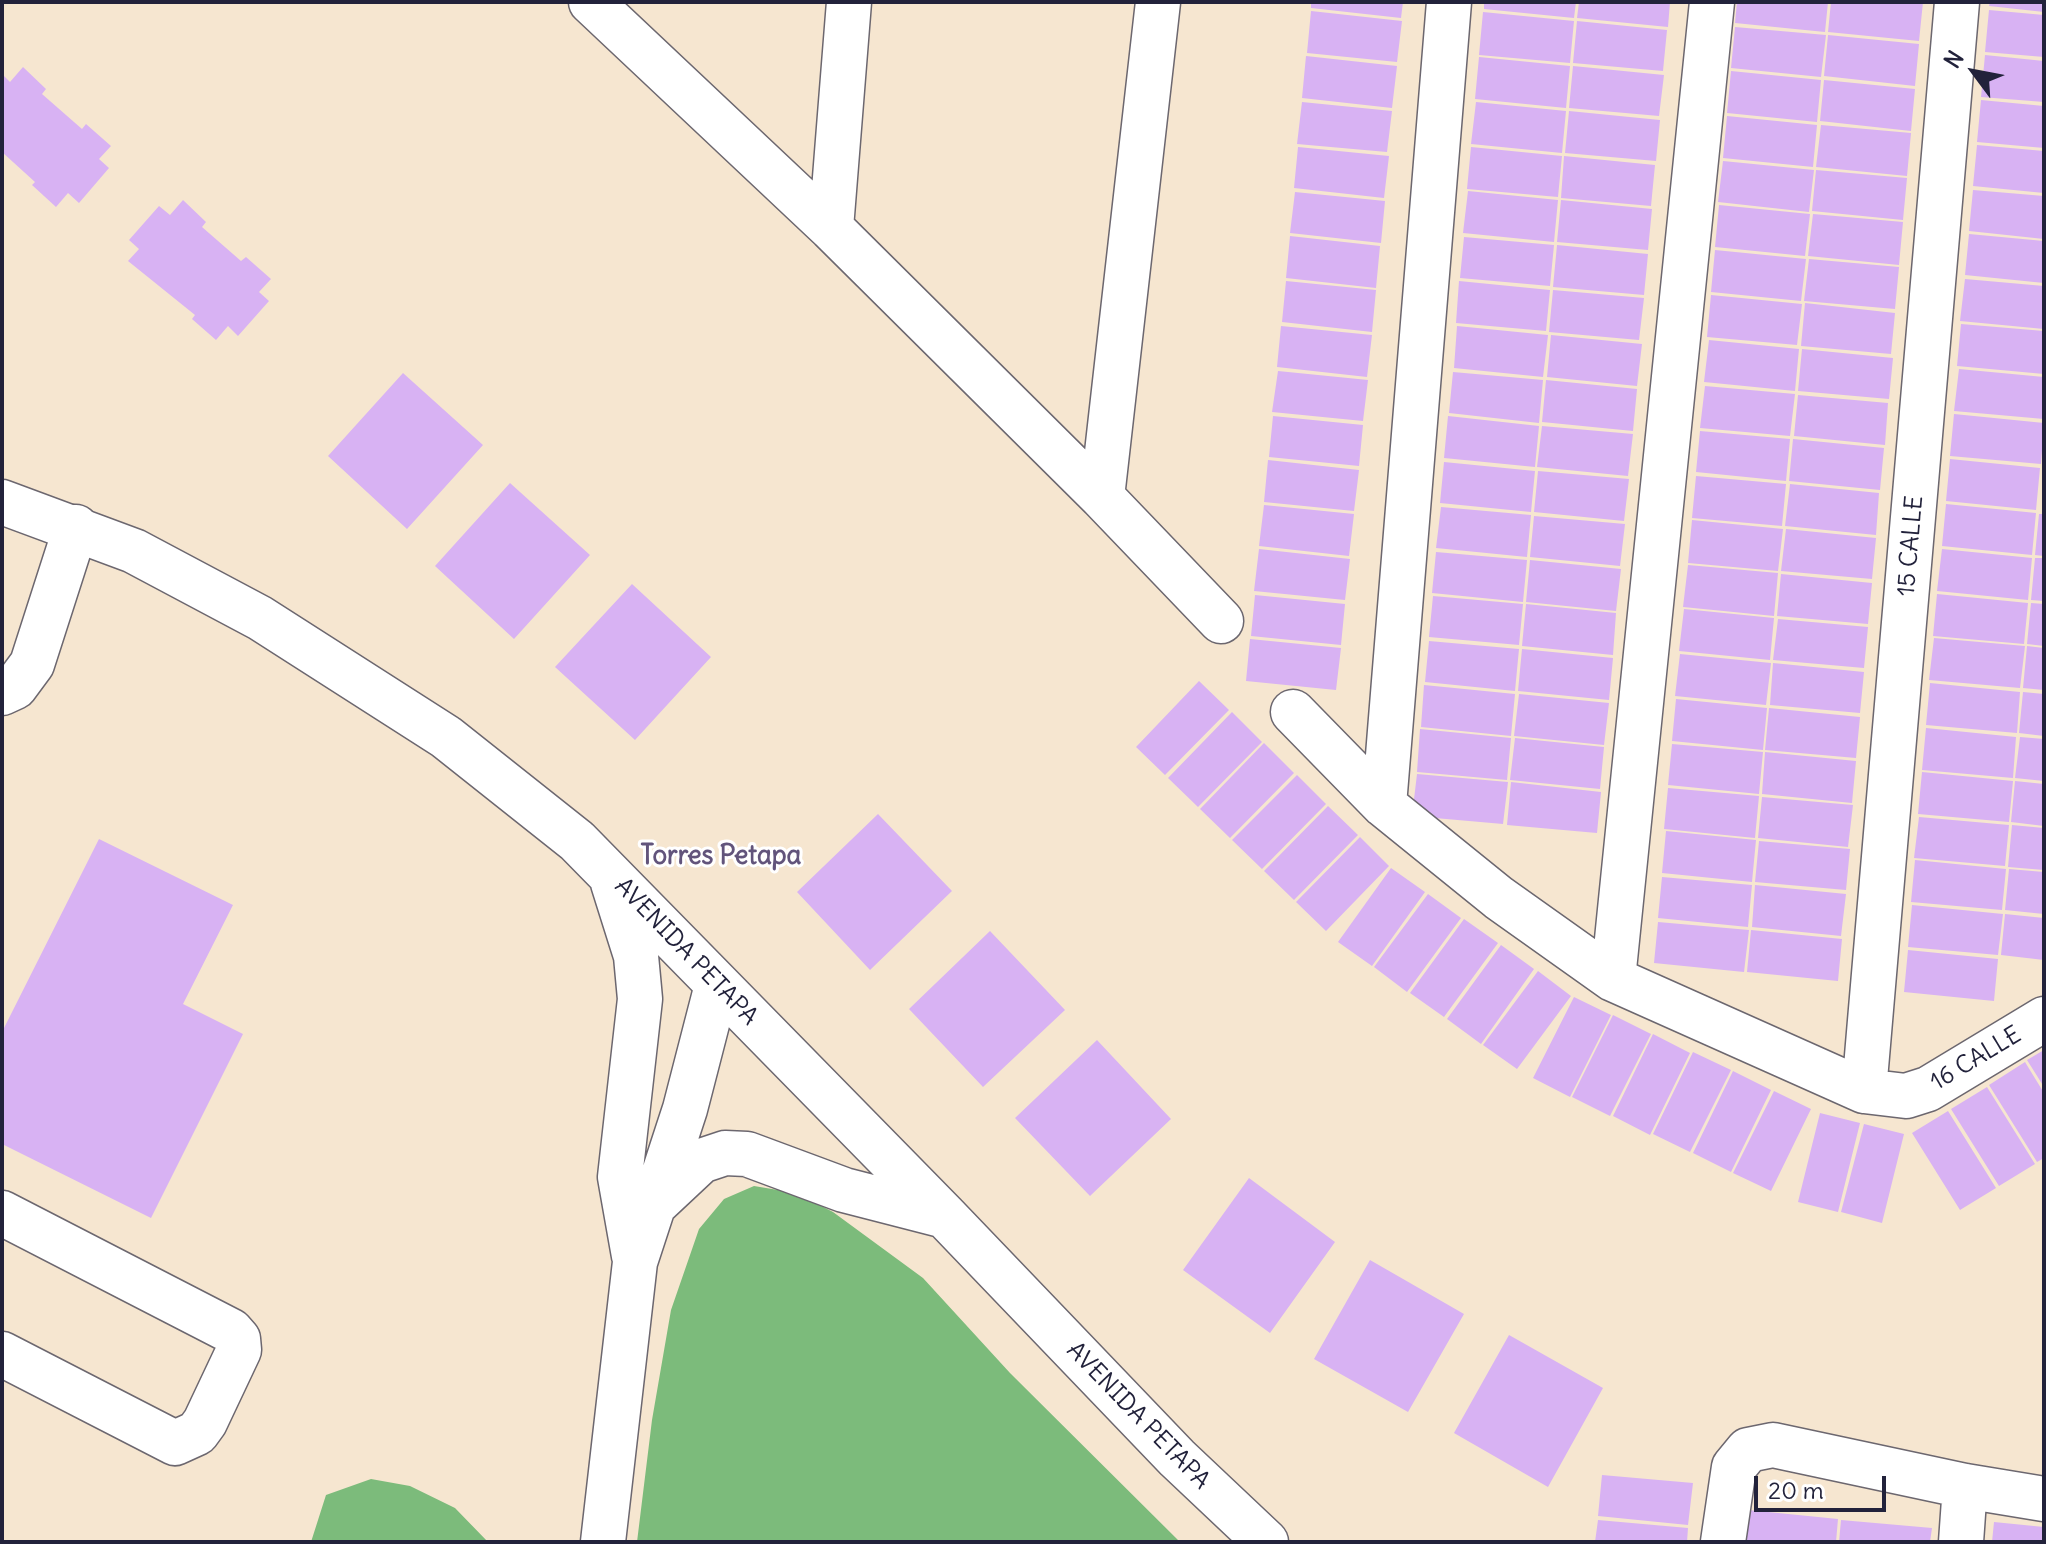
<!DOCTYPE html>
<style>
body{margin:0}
#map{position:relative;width:2046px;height:1544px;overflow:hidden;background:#f6e6d0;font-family:Delius,sans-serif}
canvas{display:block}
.frame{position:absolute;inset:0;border:4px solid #22223b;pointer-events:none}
.north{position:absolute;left:1934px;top:32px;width:80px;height:80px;-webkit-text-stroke:6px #fff;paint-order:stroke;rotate:302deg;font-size:22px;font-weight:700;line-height:32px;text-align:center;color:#22223b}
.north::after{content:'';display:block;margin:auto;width:28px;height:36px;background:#22223b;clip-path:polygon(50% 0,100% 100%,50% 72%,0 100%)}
.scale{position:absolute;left:1754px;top:1476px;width:132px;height:36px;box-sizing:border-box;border:4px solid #22223b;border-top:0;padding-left:10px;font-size:24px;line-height:28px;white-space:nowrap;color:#22223b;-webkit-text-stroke:6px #fff;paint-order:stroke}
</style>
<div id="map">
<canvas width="2046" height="1544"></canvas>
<div class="frame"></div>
<div class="north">N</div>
<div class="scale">20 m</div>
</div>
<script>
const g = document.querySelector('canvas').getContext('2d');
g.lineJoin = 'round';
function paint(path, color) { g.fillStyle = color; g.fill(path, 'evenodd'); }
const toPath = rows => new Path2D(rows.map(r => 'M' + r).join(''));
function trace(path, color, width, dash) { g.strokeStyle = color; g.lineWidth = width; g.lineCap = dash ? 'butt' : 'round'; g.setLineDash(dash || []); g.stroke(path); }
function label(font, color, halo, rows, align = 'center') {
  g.font = font + ' Delius,sans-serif'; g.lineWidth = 6; g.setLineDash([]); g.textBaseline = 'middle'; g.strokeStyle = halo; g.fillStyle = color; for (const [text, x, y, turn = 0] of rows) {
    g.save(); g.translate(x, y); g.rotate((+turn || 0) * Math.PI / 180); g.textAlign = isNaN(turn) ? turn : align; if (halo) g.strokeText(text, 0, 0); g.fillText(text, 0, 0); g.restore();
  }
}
paint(toPath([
 [754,1186,796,1193,833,1212,923,1278,1010,1373,1180,1542,637,1542,652,1420,671,1310,699,1229,724,1199],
 [371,1479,410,1486,455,1508,488,1542,311,1542,326,1495]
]), '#7cbb7b');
paint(toPath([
 [1311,2,1403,2,1401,18,1311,8],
 [1484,2,1576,2,1574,18,1484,9],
 [1579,2,1670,2,1668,27,1577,18],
 [1737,2,1828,2,1825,32,1735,23],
 [1831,2,1923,2,1919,41,1828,32],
 [1990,2,2044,2,2044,12,1989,6],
 [1989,10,2044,15,2044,57,1985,52],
 [1311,11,1402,21,1397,62,1307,53],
 [1483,12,1574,21,1570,63,1479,55],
 [1577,21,1667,30,1663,71,1573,63],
 [1735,27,1826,35,1821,77,1731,68],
 [1828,35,1919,44,1915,86,1824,76],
 [1985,55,2044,61,2044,102,1981,97],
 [1306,56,1397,66,1392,108,1302,98],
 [1479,57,1570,66,1566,108,1475,99],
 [1573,66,1664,75,1659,116,1569,108],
 [23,67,46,89,42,94,82,129,86,124,111,146,99,159,109,168,79,203,68,193,56,207,32,185,35,182,2,152,2,74,10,82],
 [1731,71,1821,80,1817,122,1727,113],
 [1824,80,1915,89,1911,131,1820,121],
 [1981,100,2044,106,2044,148,1977,142],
 [1302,102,1392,111,1387,152,1297,144],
 [1476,102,1566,111,1562,153,1471,144],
 [1569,111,1660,120,1656,161,1565,153],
 [1727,116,1817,125,1813,167,1723,158],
 [1821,125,1911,133,1907,176,1816,167],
 [1977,145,2044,151,2044,193,1973,186],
 [1298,147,1389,156,1384,198,1294,188],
 [1471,147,1562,156,1558,197,1467,189],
 [1564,156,1655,165,1651,206,1561,198],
 [1723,161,1814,170,1809,212,1718,202],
 [1816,170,1907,178,1903,220,1812,211],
 [1973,190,2044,196,2044,239,1969,231],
 [1468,191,1558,200,1554,242,1463,233],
 [1295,192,1385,201,1381,243,1290,233],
 [183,200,206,222,202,227,241,261,246,257,271,279,259,292,269,301,238,336,228,326,216,340,192,319,195,315,128,261,139,249,129,240,159,206,170,215],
 [1561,200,1652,209,1648,250,1557,242],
 [1719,205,1810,214,1805,256,1715,247],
 [1813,214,1903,222,1899,265,1808,256],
 [1969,234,2044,241,2044,283,1965,275],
 [1290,236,1380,246,1376,288,1286,278],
 [1464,237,1554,245,1550,286,1460,278],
 [1557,245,1648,254,1644,295,1553,287],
 [1715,250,1806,259,1801,301,1711,292],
 [1809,259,1899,267,1895,309,1804,301],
 [1965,279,2044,286,2044,329,1960,321],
 [1286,281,1376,290,1372,332,1282,322],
 [1459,281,1550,290,1546,331,1456,323],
 [1553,290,1644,298,1639,340,1549,332],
 [1711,295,1802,304,1797,345,1707,337],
 [1805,303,1895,313,1891,354,1801,346],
 [1961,324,2044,331,2044,374,1957,366],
 [1281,326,1372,335,1367,377,1277,367],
 [1457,326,1548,335,1543,377,1454,368],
 [1551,335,1642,344,1637,386,1547,377],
 [1709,340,1799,349,1795,391,1704,382],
 [1802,349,1893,358,1889,399,1798,391],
 [1959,369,2044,377,2044,419,1954,411],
 [1278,371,1368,380,1363,421,1272,412],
 [1453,372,1543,380,1539,423,1449,413],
 [403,373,483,445,407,529,328,456],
 [1546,380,1637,389,1633,431,1542,422],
 [1705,386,1795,394,1790,436,1700,428],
 [1798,395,1888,403,1885,445,1794,436],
 [1954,414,2044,423,2041,464,1950,456],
 [1273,416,1363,425,1359,466,1269,457],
 [1448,416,1539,426,1535,467,1444,458],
 [1542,426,1633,434,1628,476,1537,467],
 [1700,431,1790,439,1786,481,1696,472],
 [1793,439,1884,448,1880,490,1789,481],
 [1950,459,2040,468,2036,510,1946,501],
 [1268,460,1359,470,1354,511,1264,502],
 [1444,462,1535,471,1531,512,1440,503],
 [1538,471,1629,479,1624,521,1534,512],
 [1696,476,1786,484,1782,526,1692,518],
 [510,483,590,555,514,639,435,566],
 [1790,484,1879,493,1876,535,1785,526],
 [1946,504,2036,513,2032,555,1942,546],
 [1264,505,1354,514,1349,556,1259,546],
 [1441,507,1531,515,1527,557,1436,548],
 [2039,514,2044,514,2044,556,2035,555],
 [1534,516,1625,524,1620,566,1530,557],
 [1692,520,1783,529,1778,571,1688,563],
 [1786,529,1876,538,1872,579,1781,571],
 [1259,549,1350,559,1345,600,1254,591],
 [1942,549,2032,558,2028,600,1937,591],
 [1436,552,1527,560,1523,602,1432,593],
 [2035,558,2044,558,2044,601,2031,600],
 [1530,560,1621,569,1616,611,1526,602],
 [1688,565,1778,573,1774,616,1683,607],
 [1781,574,1872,583,1868,624,1777,616],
 [632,584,711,657,635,740,555,667],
 [1937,594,2028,603,2024,644,1933,636],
 [1255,595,1345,604,1341,645,1251,636],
 [1433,596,1523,604,1519,645,1429,637],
 [2031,603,2044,604,2044,646,2027,644],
 [1526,604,1616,613,1613,655,1522,646],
 [1684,609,1774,618,1770,660,1679,651],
 [1778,619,1868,627,1864,668,1773,660],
 [1934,638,2025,646,2020,688,1929,680],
 [1250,639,1341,648,1336,690,1246,681],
 [1429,641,1519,649,1515,691,1425,682],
 [2027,646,2044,648,2044,690,2023,688],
 [1522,649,1613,658,1609,700,1518,691],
 [1680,654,1771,663,1766,705,1675,696],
 [1773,663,1864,672,1860,713,1770,705],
 [1199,681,1229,710,1165,775,1136,747],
 [1930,683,2020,692,2017,733,1926,725],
 [1424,685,1515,694,1511,736,1421,727],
 [2023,692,2044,694,2044,736,2019,733],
 [1519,694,1609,703,1604,745,1514,736],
 [1676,699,1767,708,1763,750,1672,741],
 [1769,708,1860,717,1856,758,1765,750],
 [1232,712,1262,742,1198,807,1168,778],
 [1926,728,2016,737,2013,778,1922,770],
 [1420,729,1511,738,1507,780,1417,772],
 [2020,737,2044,739,2044,781,2015,778],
 [1515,738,1604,747,1600,789,1510,780],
 [1264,743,1294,773,1230,838,1200,809],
 [1672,744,1763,752,1759,794,1668,785],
 [1765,752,1856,761,1852,803,1762,794],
 [1922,772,2013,781,2009,822,1918,814],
 [1417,774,1508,782,1503,824,1412,816],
 [1297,775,1326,804,1262,869,1232,840],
 [2015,781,2044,784,2044,826,2011,822],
 [1511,782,1601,792,1597,833,1507,825],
 [1668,788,1759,796,1755,838,1664,829],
 [1762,797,1853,805,1848,847,1758,838],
 [1328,806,1358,835,1294,900,1264,871],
 [878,814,952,891,870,970,797,892],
 [1919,817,2009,825,2005,866,1914,858],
 [2012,825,2044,828,2044,870,2008,867],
 [1666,831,1756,840,1752,882,1662,873],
 [1360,837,1389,866,1326,931,1296,902],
 [99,839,233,905,183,1004,243,1034,151,1218,2,1144,2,1032],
 [1759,841,1850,849,1846,890,1755,882],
 [1915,860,2006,869,2002,910,1911,902],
 [1391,868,1425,892,1372,966,1338,942],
 [2009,869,2044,872,2044,914,2005,910],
 [1662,877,1752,885,1748,927,1658,918],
 [1755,885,1846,894,1841,936,1752,927],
 [1428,894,1461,918,1407,992,1374,967],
 [1912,905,2003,914,1998,955,1908,947],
 [2005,914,2044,918,2044,960,2001,955],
 [1464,919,1498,943,1444,1017,1410,993],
 [1658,922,1749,930,1744,972,1654,963],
 [1751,930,1842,939,1838,981,1747,972],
 [990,931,1065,1010,983,1087,909,1009],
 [1501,945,1534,969,1481,1044,1447,1019],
 [1908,950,1998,959,1994,1001,1904,992],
 [1538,971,1571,996,1517,1069,1483,1045],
 [1574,997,1611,1015,1570,1097,1533,1078],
 [1613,1015,1651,1034,1610,1116,1572,1097],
 [1653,1034,1690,1053,1650,1135,1613,1116],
 [1097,1040,1171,1119,1090,1196,1015,1118],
 [2044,1050,2044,1087,2027,1060],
 [1693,1052,1731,1070,1690,1152,1653,1134],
 [2025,1062,2044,1093,2044,1158,2037,1162,1989,1085],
 [1733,1071,1771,1090,1731,1172,1693,1153],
 [1987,1087,2035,1164,1999,1186,1951,1109],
 [1774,1091,1811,1109,1771,1191,1733,1173],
 [1948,1111,1996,1188,1960,1210,1912,1133],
 [1820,1113,1860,1123,1838,1212,1798,1202],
 [1864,1124,1904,1134,1882,1223,1841,1212],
 [1249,1178,1335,1242,1270,1333,1183,1270],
 [1370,1260,1464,1314,1408,1412,1314,1359],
 [1509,1335,1603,1388,1548,1487,1454,1433],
 [1602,1475,1693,1483,1688,1525,1598,1516],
 [1748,1510,1838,1519,1836,1542,1744,1542],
 [1598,1520,1688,1528,1687,1542,1595,1542],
 [1841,1520,1932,1528,1930,1542,1839,1542],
 [1994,1522,2044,1527,2044,1542,1992,1542]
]), '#d8b2f3');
const minor = toPath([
 [591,2,831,228,1102,497,1221,621],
 [831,228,849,2],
 [1102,497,1158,2],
 [2,693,15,687,32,664,76,527],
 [1293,712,1384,805,1499,898,1613,979,1864,1091,1906,1096,1928,1089,2044,1019],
 [1384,805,1449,2],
 [1613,979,1712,2],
 [1864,1091,1957,2],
 [2,1213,231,1331,238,1339,239,1350,205,1422,197,1433,175,1443,2,1354],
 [1723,1542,1734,1467,1748,1450,1773,1445,1965,1486,2044,1499],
 [1961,1542,1965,1486]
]);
const major = toPath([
 [2,502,134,551,260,618,446,737,577,841,945,1216,1177,1458,1266,1542],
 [613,883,636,956,640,999,620,1177,634,1256],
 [654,1205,701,1161,725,1153,747,1154,844,1190,945,1216],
 [603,1542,635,1262,685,1109,717,985]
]);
trace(minor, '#6c676f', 47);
trace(major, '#6c676f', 47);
trace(minor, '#fff', 44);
trace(major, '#fff', 44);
label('24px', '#22223b', '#fff', [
 ["15 CALLE",1911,546,-85],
 ["AVENIDA PETAPA",686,952,46],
 ["16 CALLE",1976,1059,-31],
 ["AVENIDA PETAPA",1138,1416,46]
]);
label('bold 26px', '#62547b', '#fff', [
 ["Torres Petapa",721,857]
]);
</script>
